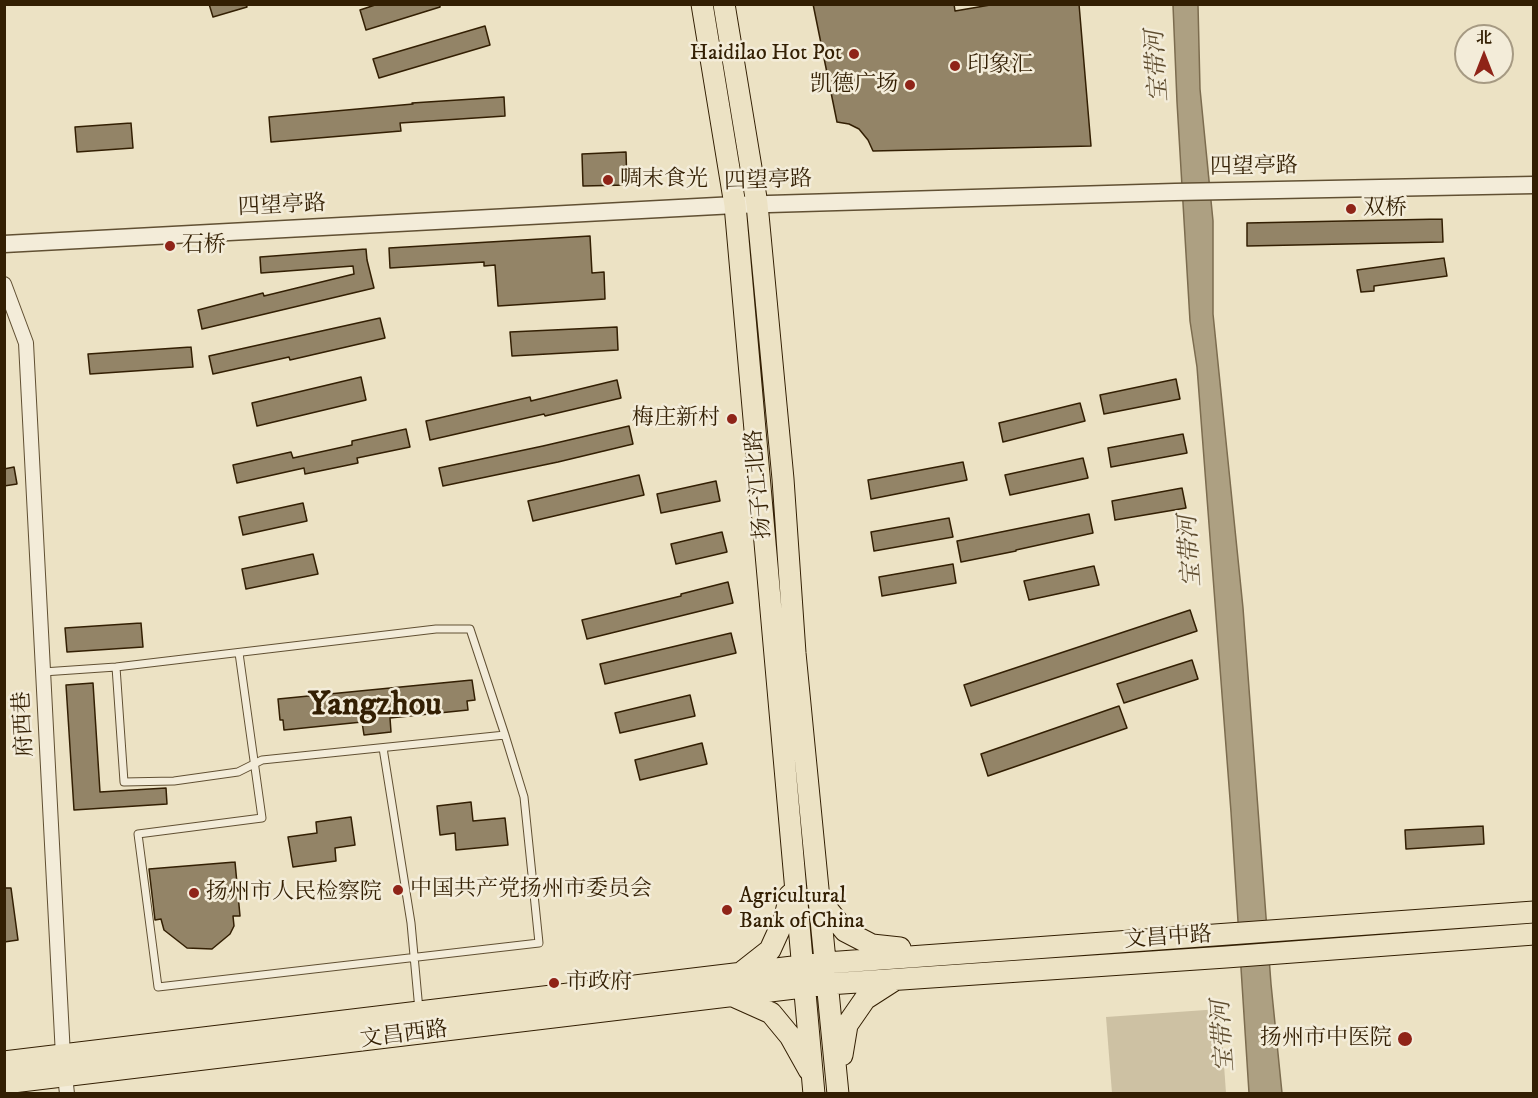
<!DOCTYPE html>
<meta charset="utf-8">
<style>
body{margin:0}
#map{position:relative;width:1538px;height:1098px;overflow:hidden;background:#ece2c4;font-family:"IM FELL DW Pica","Noto Serif SC",serif}
canvas{display:block}
.frame{position:absolute;inset:0;border:6px solid #331f03;pointer-events:none}
.north{position:absolute;left:1454px;top:24px;width:60px;height:60px;box-sizing:border-box;background:#f3ecd9;border:2px solid #a69a83;border-radius:50%;rotate:0deg;font-size:16px;font-weight:700;line-height:24px;text-align:center;color:#331f03}
.north::after{content:'';display:block;margin:auto;width:21px;height:27px;background:#8f2418;clip-path:polygon(50% 0,100% 100%,50% 72%,0 100%)}
</style>
<div id="map">
<canvas width="1538" height="1098"></canvas>
<div class="frame"></div>
<div class="north">北</div>
</div>
<script>
const g = document.querySelector('canvas').getContext('2d');
g.lineJoin = 'round';
function paint(path, color) { g.fillStyle = color; g.fill(path, 'evenodd'); }
const toPath = rows => new Path2D(rows.map(r => 'M' + r).join(''));
function trace(path, color, width, dash) { g.strokeStyle = color; g.lineWidth = width; g.lineCap = dash ? 'butt' : 'round'; g.setLineDash(dash || []); g.stroke(path); }
function label(font, color, halo, rows, align = 'center') {
  g.font = font + ' "IM FELL DW Pica","Noto Serif SC",serif'; g.lineWidth = 5; g.setLineDash([]); g.textBaseline = 'middle'; g.strokeStyle = halo; g.fillStyle = color; for (const [text, x, y, turn = 0] of rows) {
    g.save(); g.translate(x, y); g.rotate((+turn || 0) * Math.PI / 180); g.textAlign = isNaN(turn) ? turn : align; if (halo) g.strokeText(text, 0, 0); g.fillText(text, 0, 0); g.restore();
  }
}
paint(toPath([
 [1220,1009,1226,1093,1112,1093,1106,1017]
]), '#cdc1a3');
const water = toPath([
 [1173,5,1198,5,1200,89,1213,221,1213,314,1243,608,1271,984,1282,1093,1249,1093,1231,812,1197,367,1190,321,1177,102,1173,5]
]);
paint(water, '#ada082');
trace(water, '#7c6c4f', 1.5);
const building = toPath([
 [209,4,246,4,247,7,213,17,209,4],
 [378,4,440,4,440,7,366,30,360,10,378,4],
 [813,4,954,4,955,11,996,4,1079,4,1091,146,873,151,868,140,859,129,849,124,837,122,813,4],
 [485,26,490,45,379,78,373,59,485,26],
 [504,97,505,116,400,123,401,131,271,142,269,117,413,104,412,103,504,97],
 [131,123,133,148,77,152,75,127,131,123],
 [626,152,627,185,583,186,582,154,626,152],
 [1442,219,1443,242,1247,246,1247,223,1442,219],
 [590,236,592,273,604,272,605,299,498,306,495,265,484,266,484,262,390,268,389,248,590,236],
 [366,249,367,260,374,288,202,329,198,310,263,293,264,296,354,274,353,266,261,273,260,257,366,249],
 [1444,258,1447,276,1374,286,1374,291,1361,292,1357,270,1444,258],
 [380,318,385,338,290,360,289,357,213,374,209,356,380,318],
 [617,327,618,350,512,356,510,332,617,327],
 [191,347,193,367,90,374,88,354,191,347],
 [361,377,366,400,257,426,252,403,361,377],
 [1176,379,1180,399,1104,414,1100,395,1176,379],
 [617,380,621,398,545,416,544,414,430,440,426,421,530,397,531,401,617,380],
 [1080,403,1085,421,1003,442,999,423,1080,403],
 [629,426,633,444,558,462,443,486,439,468,543,446,629,426],
 [406,429,410,447,357,458,358,463,305,474,304,468,237,483,233,465,291,452,293,458,352,445,352,441,406,429],
 [1183,434,1187,453,1111,467,1108,448,1183,434],
 [1083,458,1088,478,1010,495,1005,475,1083,458],
 [963,462,967,480,871,499,868,480,963,462],
 [14,467,17,484,4,486,4,469,14,467],
 [639,475,644,495,533,521,528,501,639,475],
 [716,481,720,501,661,513,657,494,716,481],
 [1182,488,1186,508,1115,520,1112,501,1182,488],
 [303,503,307,521,243,535,239,517,303,503],
 [1089,514,1093,533,1016,550,1016,551,961,562,957,541,1089,514],
 [949,518,953,537,874,551,871,532,949,518],
 [722,532,727,552,676,564,671,544,722,532],
 [313,554,318,574,246,589,242,569,313,554],
 [953,564,956,583,882,596,879,577,953,564],
 [1094,566,1099,585,1029,600,1024,581,1094,566],
 [728,582,733,603,587,639,582,620,681,596,681,594,728,582],
 [1190,610,1197,631,971,706,964,685,1190,610],
 [141,623,143,647,67,652,65,628,141,623],
 [731,633,736,653,605,684,600,664,731,633],
 [1192,660,1198,679,1124,703,1117,684,1192,660],
 [472,680,475,700,467,701,468,710,390,718,391,732,364,735,362,722,284,730,283,720,280,720,278,699,472,680],
 [93,683,100,792,166,788,167,804,74,810,66,685,93,683],
 [690,695,695,716,620,733,615,713,690,695],
 [1119,706,1127,728,988,776,981,754,1119,706],
 [702,743,707,764,640,780,635,760,702,743],
 [471,802,473,821,505,818,508,845,456,850,455,833,440,835,437,806,471,802],
 [351,817,355,845,335,848,336,861,293,867,288,837,317,833,316,822,351,817],
 [1483,826,1484,844,1406,849,1405,830,1483,826],
 [235,862,240,916,233,916,234,926,230,934,212,949,187,948,164,930,161,919,155,920,149,869,235,862],
 [4,888,11,888,18,940,4,942,4,888]
]);
paint(building, '#938467');
trace(building, '#331f03', 1.5);
const service = toPath([
 [116,667,124,782,174,781,238,772,262,760,505,735],
 [43,672,116,667,436,629,470,629,505,735,524,797,539,943,158,987,138,834,262,818,239,653],
 [383,748,411,923,419,1010]
]);
const minor = toPath([
 [4,284,26,343,63,1056,67,1094]
]);
const tertiary = toPath([
 [4,244,735,205,1175,192,1534,185]
]);
const primary = toPath([
 [702,4,735,205,814,1094],
 [724,4,757,204,783,479,795,653,838,1094],
 [820,900,845,931,872,945,900,948],
 [742,972,770,950,785,917,790,895],
 [733,996,771,1013,790,1036,809,1070],
 [842,1055,847,1025,865,999,893,981],
 [4,1062,826,963,1534,912],
 [4,1083,828,984,1226,957,1534,934]
]);
trace(service, '#615033', 9);
trace(minor, '#615033', 16);
trace(tertiary, '#615033', 19);
trace(primary, '#331f03', 23);
trace(service, '#f3ecd9', 7);
trace(minor, '#f3ecd9', 14);
trace(tertiary, '#f3ecd9', 16);
trace(primary, '#ece2c4', 21);
for (const [x, y, r, color] of [
 [854,54,6,"#8f2418"],
 [955,66,6,"#8f2418"],
 [910,85,6,"#8f2418"],
 [608,180,6,"#8f2418"],
 [1351,209,6,"#8f2418"],
 [170,246,6,"#8f2418"],
 [732,419,6,"#8f2418"],
 [398,890,6,"#8f2418"],
 [194,893,6,"#8f2418"],
 [727,910,6,"#8f2418"],
 [554,983,6,"#8f2418"],
 [1405,1039,8,"#8f2418"]
]) { const dot = new Path2D(); dot.arc(x, y, r, 0, 2 * Math.PI); g.fillStyle = color; g.fill(dot); trace(dot, '#f3ecd9', 2); }
label('22px', '#331f03', '#f3ecd9', [
 ["Haidilao Hot Pot",842,54,"right"],
 ["印象汇",967,66],
 ["凯德广场",898,85,"right"],
 ["啁末食光",620,180],
 ["双桥",1363,209],
 ["石桥",182,246],
 ["梅庄新村",720,419,"right"],
 ["中国共产党扬州市委员会",410,890],
 ["扬州市人民检察院",206,893],
 ["Agricultural",739,897],
 ["Bank of China",739,922],
 ["市政府",566,983],
 ["扬州市中医院",1392,1039,"right"]
], 'left');
label('22px', '#331f03', '#f3ecd9', [
 ["四望亭路",1254,168,-1],
 ["四望亭路",768,182,-2],
 ["四望亭路",282,207,-3],
 ["扬子江北路",760,484,-95],
 ["府西巷",25,724,-93],
 ["文昌中路",1168,939,-4],
 ["文昌西路",404,1036,-7]
]);
label('italic 24px', '#5e4c2f', '#f3ecd9', [
 ["宝带河",1159,66,-94],
 ["宝带河",1192,551,-94],
 ["宝带河",1225,1036,-94]
]);
label('bold 34px', '#331f03', '#f3ecd9', [
 ["Yangzhou",375,707]
]);
</script>
